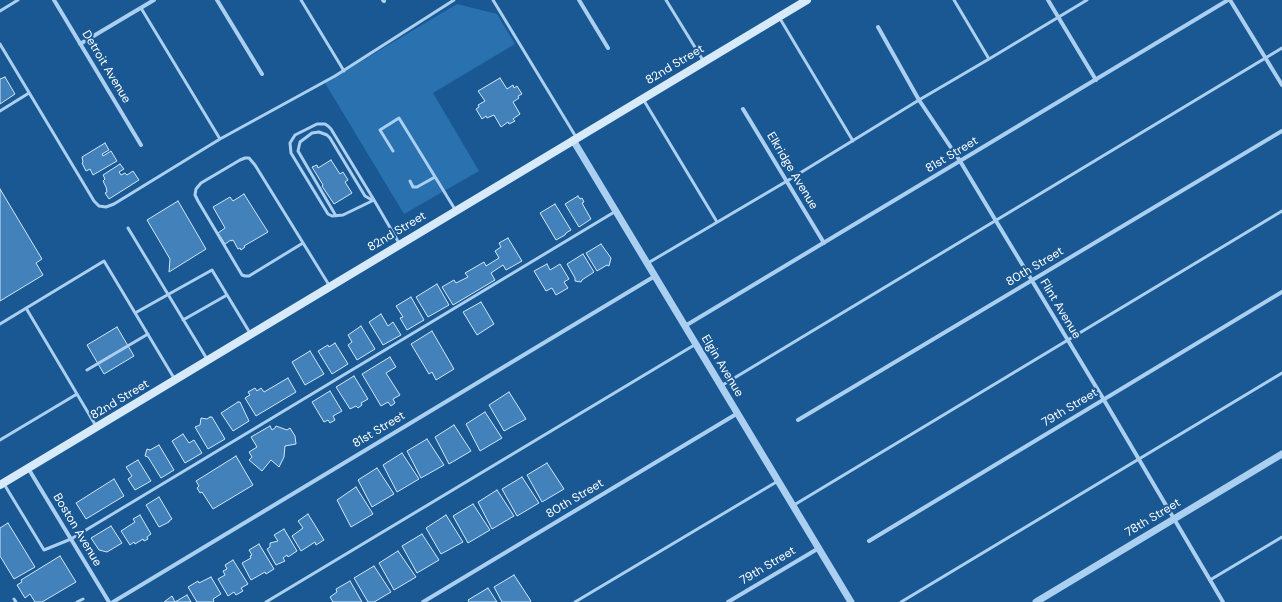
<!DOCTYPE html>
<style>
body{margin:0}
canvas{display:block;background:#195893}
</style>
<canvas width="1282" height="602"></canvas>
<script>
const g = document.querySelector('canvas').getContext('2d');
g.lineJoin = 'round';
function paint(path, color) { g.fillStyle = color; g.fill(path, 'evenodd'); }
const toPath = rows => new Path2D(rows.map(r => 'M' + r).join(''));
function trace(path, color, width, dash) { g.strokeStyle = color; g.lineWidth = width; g.lineCap = dash ? 'butt' : 'round'; g.setLineDash(dash || []); g.stroke(path); }
function label(font, color, halo, rows, align = 'center') {
  g.font = font + ' "DM Sans",sans-serif'; g.lineWidth = 4; g.setLineDash([]); g.textBaseline = 'middle'; g.strokeStyle = halo; g.fillStyle = color; for (const [text, x, y, turn = 0] of rows) {
    g.save(); g.translate(x, y); g.rotate((+turn || 0) * Math.PI / 180); g.textAlign = isNaN(turn) ? turn : align; if (halo) g.strokeText(text, 0, 0); g.fillText(text, 0, 0); g.restore();
  }
}
paint(toPath([
 [457,4,497,14,515,44,433,93,479,171,404,214,325,83]
]), '#2971af');
const building = toPath([
 [5,77,15,94,0,104,0,79,5,77],
 [500,78,507,89,513,85,514,88,517,86,522,94,518,96,519,98,513,102,520,114,513,119,515,121,509,124,508,122,501,127,494,115,487,118,486,116,482,119,476,109,479,107,478,105,485,101,478,91,500,78],
 [105,143,109,150,102,154,103,156,111,151,117,161,93,175,90,169,86,171,82,163,83,162,82,157,105,143],
 [331,160,340,174,343,172,348,180,345,182,352,193,334,204,322,186,323,185,312,167,317,165,318,168,331,160],
 [120,164,124,169,119,172,121,175,125,173,127,175,133,171,139,180,109,199,105,193,107,192,106,187,103,181,105,179,103,175,120,164],
 [0,189,42,259,36,263,43,275,0,301,0,189],
 [244,194,268,232,244,246,245,247,241,250,240,248,238,249,233,240,231,241,231,240,225,244,218,233,225,228,213,207,230,197,233,201,244,194],
 [578,196,580,199,582,198,584,202,582,203,591,219,579,227,565,204,578,196],
 [178,201,206,249,169,272,170,259,147,220,178,201],
 [555,204,571,230,566,233,565,235,556,240,540,213,555,204],
 [508,238,522,261,506,270,503,265,491,273,495,280,453,305,442,287,454,280,456,283,468,277,465,273,484,262,486,266,499,258,495,251,501,247,499,243,508,238],
 [601,244,611,258,609,266,607,265,597,271,586,253,601,244],
 [583,254,594,272,582,280,581,282,575,281,575,278,567,264,583,254],
 [547,264,550,270,560,264,569,279,564,282,568,288,556,295,552,288,546,291,534,271,547,264],
 [437,284,449,305,428,317,416,297,437,284],
 [411,297,424,320,407,330,400,318,403,317,396,306,411,297],
 [481,302,494,324,477,335,463,312,481,302],
 [381,314,388,326,393,322,401,335,383,345,369,322,381,314],
 [361,326,375,349,357,360,348,345,352,342,348,335,361,326],
 [117,327,134,356,104,374,87,345,117,327],
 [432,331,454,369,436,380,432,372,429,374,411,344,432,331],
 [335,343,348,364,332,374,318,351,328,345,329,347,335,343],
 [310,351,324,374,305,385,292,362,310,351],
 [390,357,396,367,386,373,400,395,393,399,395,403,391,406,388,402,381,406,362,374,390,357],
 [354,376,368,399,361,403,362,405,358,408,356,406,350,409,336,387,354,376],
 [288,378,296,392,256,416,245,398,250,395,248,392,255,388,257,391,261,388,264,392,288,378],
 [330,391,342,411,333,416,335,420,330,423,328,420,324,422,312,402,330,391],
 [509,392,526,419,504,431,489,405,509,392],
 [238,402,240,402,249,421,233,431,221,413,238,402],
 [485,412,502,438,480,451,466,424,485,412],
 [210,417,212,417,225,439,208,449,195,427,200,425,201,418,207,419,210,417],
 [454,425,471,451,449,464,435,437,454,425],
 [270,426,272,430,275,428,276,426,287,430,290,428,295,436,296,444,285,446,284,457,279,467,271,460,262,471,249,460,252,457,249,452,257,447,251,437,270,426],
 [183,434,189,443,194,440,202,453,185,463,172,441,183,434],
 [427,439,444,465,421,478,407,451,427,439],
 [159,445,174,470,161,478,148,457,145,456,147,449,150,450,159,445],
 [402,453,419,479,397,492,383,465,402,453],
 [236,456,253,485,213,509,202,492,200,493,197,488,199,486,196,481,236,456],
 [138,460,151,481,135,490,128,479,132,476,126,467,138,460],
 [547,463,564,489,542,502,527,475,547,463],
 [377,468,394,494,372,507,358,480,377,468],
 [522,477,539,503,517,516,502,489,522,477],
 [114,479,124,496,86,519,76,503,114,479],
 [356,487,373,514,351,527,337,500,356,487],
 [497,490,514,516,492,529,478,502,497,490],
 [159,497,172,519,169,521,169,522,159,527,146,505,159,497],
 [473,504,490,530,468,543,453,516,473,504],
 [308,514,324,540,316,545,315,542,301,551,292,536,303,528,298,521,308,514],
 [140,515,151,534,147,537,148,539,144,541,143,539,135,544,134,542,130,545,121,531,135,522,133,519,140,515],
 [446,515,463,542,441,554,426,528,446,515],
 [8,523,35,567,14,579,0,556,0,528,8,523],
 [111,526,122,543,107,552,99,550,91,538,111,526],
 [284,529,297,551,288,557,287,555,283,558,285,561,276,565,267,549,270,547,270,543,278,541,274,535,284,529],
 [422,534,439,560,417,573,402,546,422,534],
 [259,544,274,569,266,574,265,572,251,580,242,563,251,558,250,556,252,555,249,550,259,544],
 [398,551,416,577,394,590,379,563,398,551],
 [60,556,76,582,42,602,35,602,30,594,25,598,17,585,22,582,21,580,60,556],
 [233,560,248,584,241,588,243,591,236,595,234,592,228,596,218,579,225,575,223,571,227,569,225,565,233,560],
 [374,566,391,592,374,602,368,602,354,578,374,566],
 [514,575,531,601,529,602,502,602,494,587,514,575],
 [211,577,221,594,213,599,214,601,213,602,197,602,188,587,198,581,199,583,211,577],
 [350,581,362,602,333,602,330,597,337,592,336,589,350,581],
 [488,588,497,602,469,602,468,600,488,588],
 [187,595,191,602,164,602,172,596,175,602,187,595]
]);
paint(building, '#4281ba');
trace(building, '#d0e7fb', 1);
trace(toPath([
 [301,0,344,71],
 [493,0,576,137],
 [666,0,704,62],
 [954,0,989,59],
 [141,8,220,139],
 [0,11,18,0],
 [779,17,853,141],
 [0,44,94,201,99,206,106,207,114,204,220,139,335,76,454,0],
 [643,99,717,222],
 [0,111,29,93],
 [393,151,380,130,399,118,456,211],
 [410,181,413,187,417,187,435,177],
 [374,200,343,215,332,216,328,214,291,153,290,143,295,135,317,124,325,124,328,126,331,129,374,200,399,243],
 [336,216,298,151,300,142,312,133,319,132,327,135,330,138,365,196,372,200],
 [128,228,207,359],
 [303,243,249,276,245,276,242,275,198,201,195,195,196,189,201,183,240,160,245,158,249,158,255,165,329,285],
 [648,263,787,181,919,100,989,59,1087,0],
 [26,308,96,426],
 [135,313,212,270,250,333],
 [183,320,227,295],
 [0,324,104,261,174,378],
 [87,370,148,334],
 [721,386,1282,48],
 [0,440,77,394],
 [4,484,44,550,71,539,616,211],
 [794,505,1282,211],
 [1210,580,1282,537],
 [14,599,16,602],
 [77,602,83,599],
 [266,602,696,344],
 [575,602,778,481],
 [901,602,1282,373]
]), '#aacff0', 3);
trace(toPath([
 [54,0,141,145],
 [217,0,262,74],
 [383,0,384,1],
 [579,0,608,48],
 [1048,0,1096,80],
 [1230,0,1282,85],
 [878,27,919,100,960,161,996,221,1104,400,1223,602],
 [80,44,154,0],
 [743,109,824,243],
 [685,326,1228,0],
 [798,420,1282,131],
 [28,468,109,602],
 [869,541,1282,292],
 [113,602,655,276],
 [423,602,738,413],
 [728,602,819,548]
]), '#aacff0', 4);
trace(toPath([
 [573,140,851,602],
 [1036,602,1282,454]
]), '#aacff0', 7);
trace(toPath([
 [0,485,807,0]
]), '#d7eafb', 8);
label('12px', '#fff', '#195893', [
 ["82nd Street",675,65,-31],
 ["Detroit Avenue",106,67,59],
 ["81st Street",952,155,-31],
 ["Elkridge Avenue",792,171,59],
 ["82nd Street",397,232,-31],
 ["80th Street",1035,267,-31],
 ["Flint Avenue",1060,309,59],
 ["Elgin Avenue",722,366,59],
 ["82nd Street",120,400,-31],
 ["79th Street",1070,408,-31],
 ["81st Street",379,430,-31],
 ["80th Street",575,499,-31],
 ["78th Street",1153,518,-31],
 ["Boston Avenue",77,530,59],
 ["79th Street",768,566,-31]
]);
</script>
